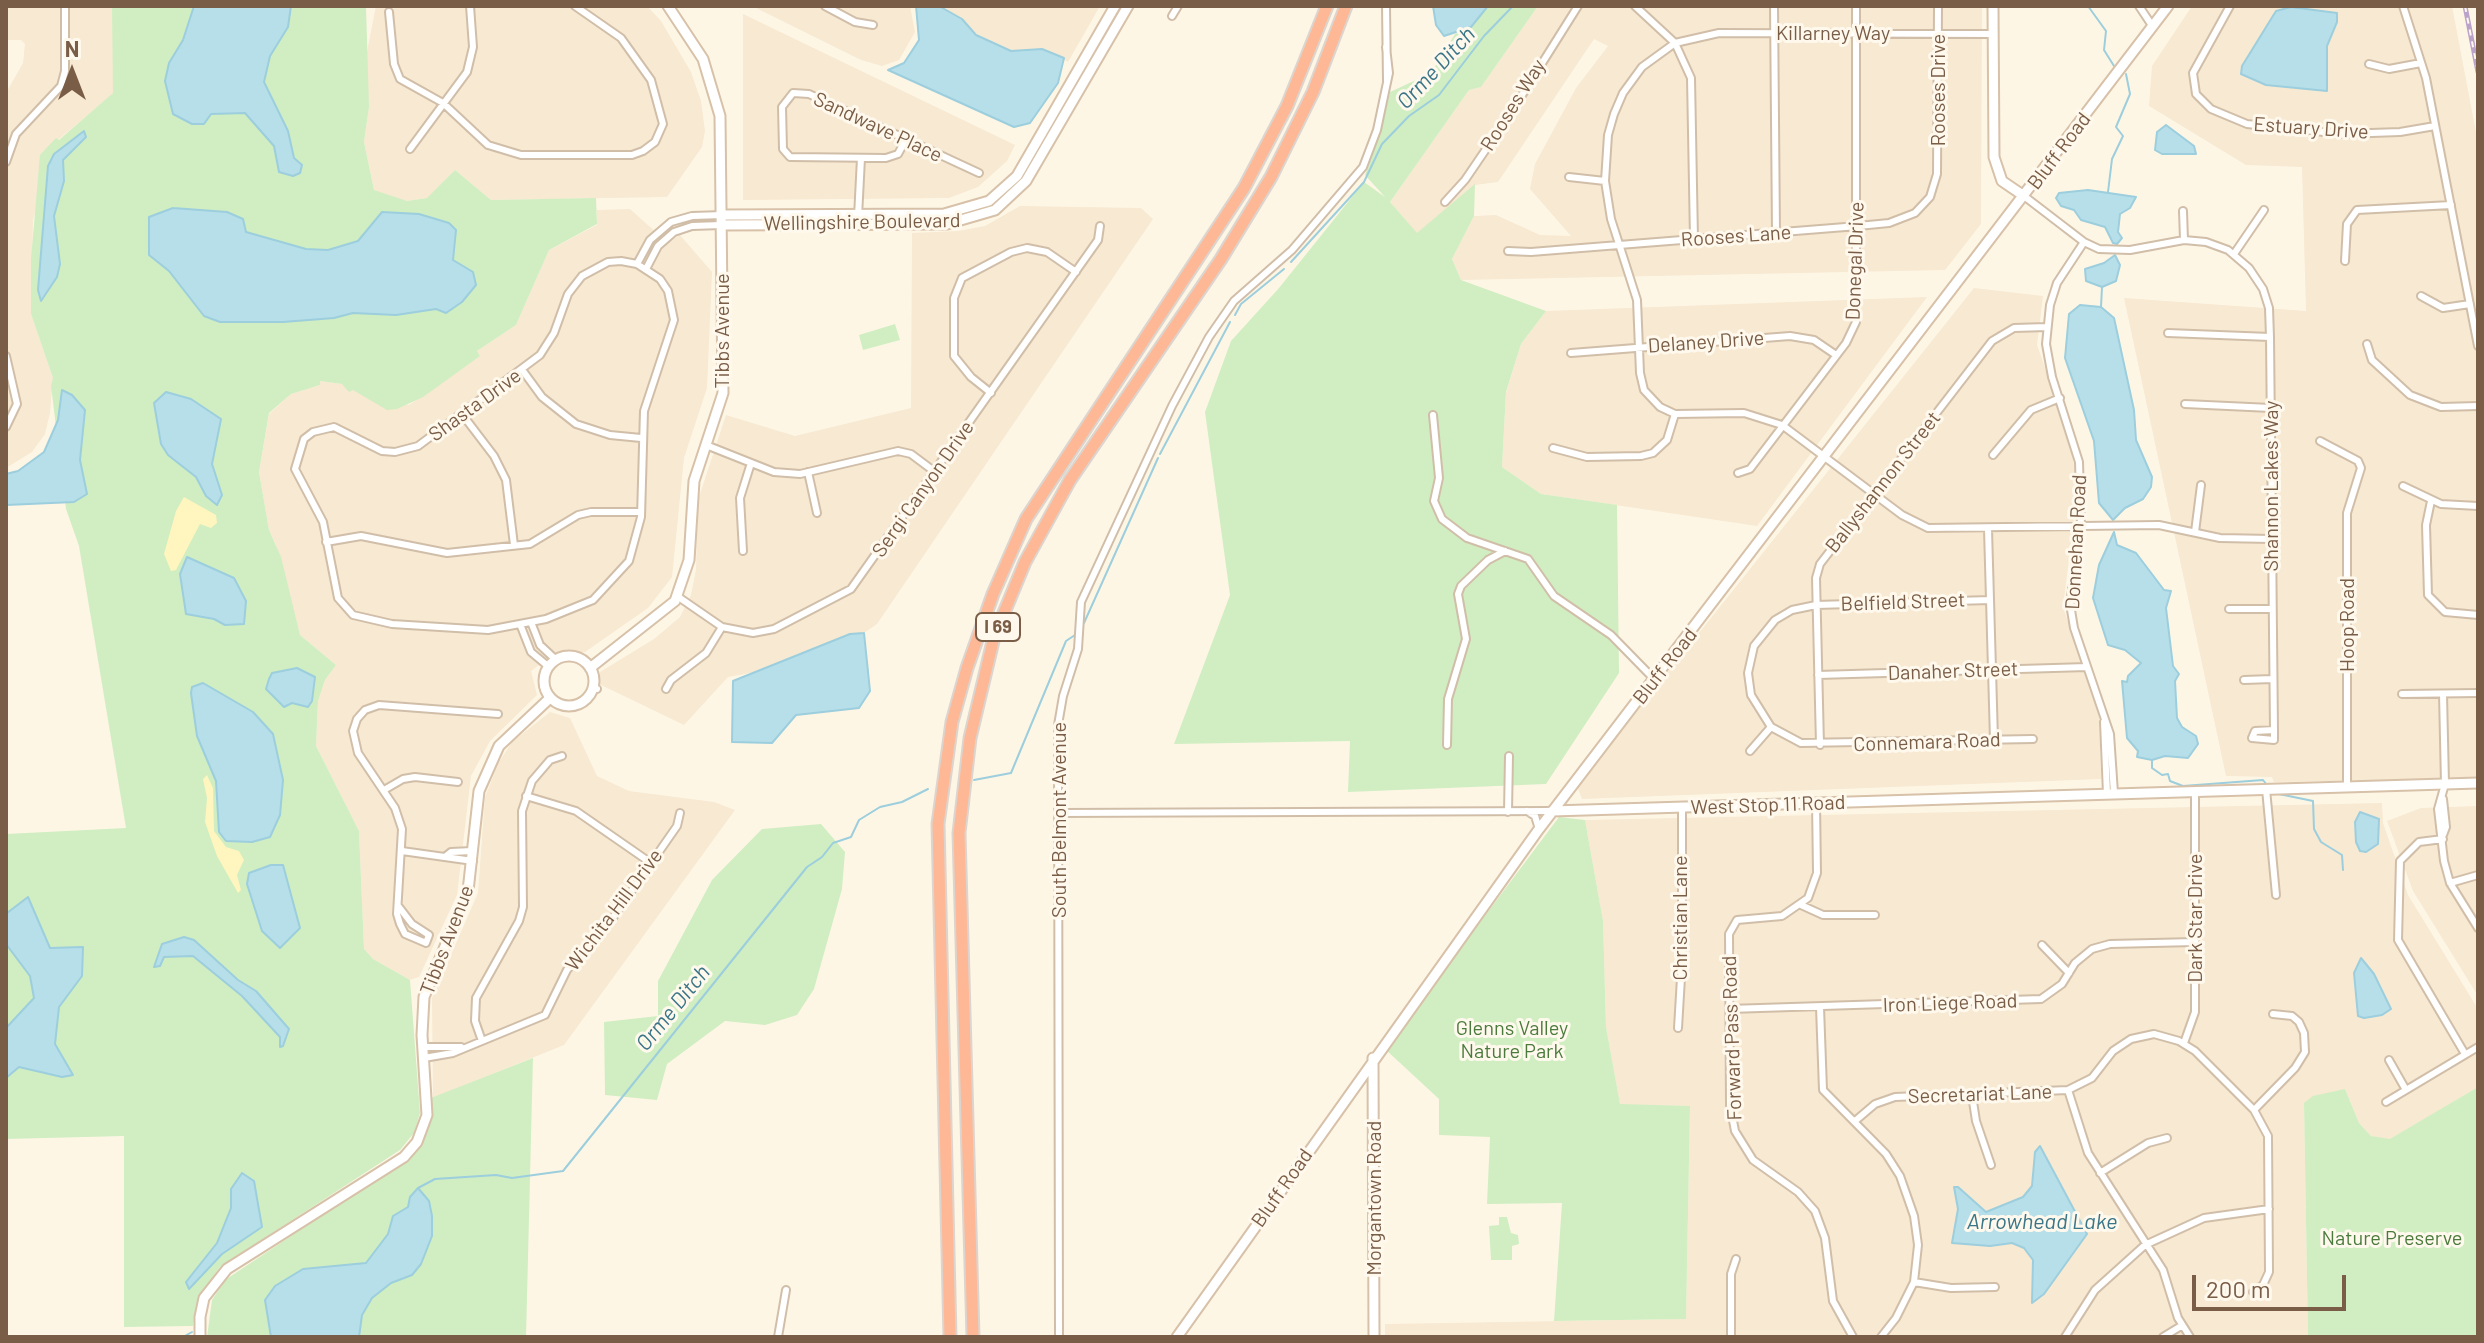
<!DOCTYPE html>
<style>
body{margin:0}
#map{position:relative;width:2484px;height:1343px;overflow:hidden;background:#fef6e5;font-family:Barlow,sans-serif}
canvas{display:block}
.frame{position:absolute;inset:0;border:8px solid #7a5d47;pointer-events:none}
.north{position:absolute;left:32px;top:32px;width:80px;height:80px;-webkit-text-stroke:6px #fff9ed;paint-order:stroke;rotate:0deg;font-size:22px;font-weight:700;line-height:32px;text-align:center;color:#7a5d47}
.north::after{content:'';display:block;margin:auto;width:28px;height:36px;background:#7a5d47;clip-path:polygon(50% 0,100% 100%,50% 72%,0 100%)}
.scale{position:absolute;left:2192px;top:1275px;width:154px;height:36px;box-sizing:border-box;border:4px solid #7a5d47;border-top:0;padding-left:10px;font-size:24px;line-height:28px;white-space:nowrap;color:#7a5d47;-webkit-text-stroke:6px #fff9ed;paint-order:stroke}
</style>
<div id="map">
<canvas width="2484" height="1343"></canvas>
<div class="frame"></div>
<div class="north">N</div>
<div class="scale">200 m</div>
</div>
<script>
const g = document.querySelector('canvas').getContext('2d');
g.lineJoin = 'round';
function paint(path, color) { g.fillStyle = color; g.fill(path, 'evenodd'); }
const toPath = rows => new Path2D(rows.map(r => 'M' + r).join(''));
function trace(path, color, width, dash) { g.strokeStyle = color; g.lineWidth = width; g.lineCap = dash ? 'butt' : 'round'; g.setLineDash(dash || []); g.stroke(path); }
function label(font, color, halo, rows, align = 'center') {
  g.font = font + ' Barlow,sans-serif'; g.lineWidth = 6; g.setLineDash([]); g.textBaseline = 'middle'; g.strokeStyle = halo; g.fillStyle = color; for (const [text, x, y, turn = 0] of rows) {
    g.save(); g.translate(x, y); g.rotate((+turn || 0) * Math.PI / 180); g.textAlign = isNaN(turn) ? turn : align; if (halo) g.strokeText(text, 0, 0); g.fillText(text, 0, 0); g.restore();
  }
}
paint(toPath([
 [6,6,112,6,114,39,114,93,58,140,56,138,33,220,31,314,53,378,50,413,45,434,32,452,6,468,6,93,23,63,25,44,21,40,6,40],
 [376,6,647,6,661,21,691,72,701,101,705,131,702,147,667,197,491,200,455,170,428,198,407,201,389,197,374,190,364,142,369,107,365,62],
 [752,6,910,6,915,32,899,60,882,66,861,60],
 [940,6,1100,6,1068,62,1053,53,1007,51,973,32],
 [1538,6,1982,6,1981,224,1945,270,1461,280,1452,259,1474,216,1496,215,1540,235,1571,236,1530,189,1535,164,1576,88,1608,46,1594,39,1498,182,1475,185,1417,234,1390,202,1469,90,1481,87],
 [2192,6,2452,6,2478,143,2478,778,2274,782,2272,777,2226,776,2124,298,2306,311,2302,167,2246,165,2149,106,2152,66],
 [743,14,1015,145,1007,161,978,187,949,198,743,200],
 [1020,206,1141,208,1153,219,877,624,861,635,755,672,728,677,684,725,599,684,600,672,654,639,680,617,691,595,696,570,698,500,726,415,795,436,911,408,912,233,958,231,985,226],
 [630,209,668,243,680,235,712,272,707,388,684,458,672,577,648,608,585,652,558,651,531,671,537,695,490,741,471,776,457,895,419,977,410,980,373,959,364,949,359,831,316,746,318,701,325,680,336,665,300,635,276,545,269,530,259,472,269,414,291,394,320,385,320,381,342,384,353,390,409,405,480,356,477,351,516,325,549,250,597,225,597,210],
 [1974,288,2043,296,2037,345,2067,430,2075,470,2076,503,2063,607,2099,714,2101,779,1582,799,1577,786],
 [1927,297,1757,526,1541,494,1502,467,1506,393,1521,344,1546,311],
 [550,712,570,718,597,776,629,791,714,802,735,810,564,1045,433,1098,432,998,478,893,485,797,499,762,512,742],
 [2382,803,2383,823,2408,895,2478,1009,2478,1087,2390,1140,2371,1136,2359,1123,2345,1089,2304,1103,2308,1337,1385,1337,1385,1324,1686,1319,1690,1106,1620,1105,1606,1027,1603,921,1585,820],
 [2478,806,2478,996,2413,891,2387,821,2421,808]
]), '#f7e9d2');
paint(toPath([
 [112,6,366,6,369,107,364,142,374,190,407,201,427,198,455,170,491,200,596,198,597,224,549,250,516,325,477,351,480,356,423,397,397,409,387,410,353,390,349,392,342,384,320,381,320,385,291,394,269,413,259,472,269,530,281,557,300,635,336,665,325,680,318,701,316,746,359,831,364,949,373,959,410,980,420,1113,414,1133,400,1150,220,1267,198,1299,193,1326,124,1327,124,1136,6,1139,6,834,126,828,79,546,66,509,51,386,53,378,31,314,31,259,40,155,56,138,59,140,113,93],
 [1488,6,1538,6,1481,87,1469,90,1390,202,1417,233,1475,184,1474,216,1452,259,1461,280,1546,311,1521,344,1506,392,1502,467,1541,494,1617,505,1619,673,1546,784,1348,792,1350,741,1174,744,1230,595,1205,412,1231,341,1279,288,1364,182,1385,197,1365,175,1380,134,1390,92,1431,73,1455,34,1471,27],
 [895,324,900,340,863,350,859,335],
 [1559,817,1585,820,1603,921,1606,1027,1620,1104,1690,1106,1686,1319,1554,1321,1562,1203,1487,1204,1490,1137,1439,1135,1439,1099,1385,1049],
 [821,824,845,852,842,889,814,989,797,1015,765,1025,725,1021,667,1064,657,1100,605,1095,604,1022,658,1016,658,981,712,880,762,829],
 [533,1058,526,1337,207,1337,212,1300,225,1280,414,1154,430,1123,431,1098],
 [2478,1087,2478,1337,2308,1337,2304,1103,2313,1096,2345,1089,2359,1123,2371,1136,2390,1139],
 [1499,1217,1507,1217,1511,1233,1518,1235,1519,1244,1512,1246,1512,1260,1491,1260,1489,1226,1499,1225]
]), '#d0eec2');
paint(toPath([
 [184,497,216,515,217,523,211,528,200,524,176,570,171,571,164,554,176,511],
 [207,775,213,788,214,831,226,847,239,851,244,860,237,875,241,890,238,893,217,856,205,822,207,798,203,779]
]), '#fff5be');
const water = toPath([
 [194,6,291,6,288,27,270,56,264,82,288,131,294,158,302,165,300,173,293,176,279,172,274,146,245,113,211,114,204,124,192,124,173,114,165,81,169,63,183,40,194,6],
 [916,6,939,6,962,19,976,35,1011,51,1042,49,1064,58,1058,83,1030,123,1014,127,888,70,904,63,919,40,916,6],
 [1433,6,1488,6,1471,27,1444,36,1436,25,1433,6],
 [2291,7,2337,13,2337,22,2327,46,2327,91,2266,85,2241,74,2242,66,2276,11,2291,7],
 [2166,125,2194,146,2196,154,2162,154,2155,150,2157,132,2166,125],
 [84,131,86,137,63,160,64,181,54,216,60,264,57,277,41,301,38,290,48,166,54,154,84,131],
 [2088,190,2136,197,2130,208,2120,214,2118,232,2122,238,2117,244,2113,243,2105,227,2081,220,2074,210,2061,206,2056,198,2059,193,2088,190],
 [173,208,227,212,243,219,246,232,306,249,328,250,358,241,382,212,419,214,449,223,456,230,453,260,473,272,476,285,462,302,446,313,436,309,396,315,353,313,334,318,283,322,220,322,204,316,169,271,149,255,149,217,173,208],
 [2115,255,2120,265,2116,281,2102,287,2086,281,2085,269,2104,263,2115,255],
 [2080,305,2101,307,2114,318,2134,410,2136,440,2152,477,2151,487,2143,499,2125,508,2113,520,2099,503,2094,441,2065,358,2069,314,2080,305],
 [62,390,72,395,85,410,80,460,87,494,74,502,6,505,6,474,18,471,44,452,58,420,62,390],
 [166,392,191,399,221,419,212,464,222,495,217,505,206,496,196,477,168,455,161,444,154,403,166,392],
 [2114,532,2117,545,2136,553,2164,590,2171,591,2166,608,2173,666,2179,674,2175,681,2177,718,2182,727,2196,736,2198,744,2188,758,2165,756,2152,760,2137,757,2138,751,2127,738,2122,681,2127,682,2128,676,2141,663,2125,650,2108,645,2093,598,2099,565,2114,532],
 [187,557,234,578,246,601,244,624,225,625,214,619,186,614,180,574,187,557],
 [864,633,870,691,859,708,796,715,772,743,732,742,733,681,850,634,864,633],
 [297,668,315,677,312,701,308,707,292,703,284,707,266,689,269,679,272,673,297,668],
 [203,683,253,712,273,734,283,780,280,815,270,837,252,842,226,841,219,832,216,781,197,736,191,693,192,687,203,683],
 [2360,812,2379,819,2378,844,2366,852,2360,851,2356,842,2355,822,2360,812],
 [271,865,283,865,300,928,280,948,262,931,247,884,249,873,271,865],
 [28,897,50,948,83,947,82,976,59,1007,55,1044,73,1075,62,1077,19,1067,6,1078,6,1028,34,998,30,976,6,944,7,913,28,897],
 [184,937,194,940,238,980,256,991,289,1029,283,1046,280,1047,280,1037,242,996,193,956,164,957,160,966,154,967,162,944,184,937],
 [2361,958,2374,974,2391,1009,2382,1015,2364,1018,2358,1016,2354,973,2361,958],
 [2040,1146,2087,1234,2044,1294,2032,1303,2033,1260,2024,1248,2012,1243,1990,1246,1952,1243,1958,1209,1954,1187,1958,1187,1986,1212,2023,1197,2032,1186,2035,1152,2040,1146],
 [242,1173,254,1181,262,1227,222,1254,189,1289,186,1282,217,1243,231,1208,231,1189,242,1173],
 [418,1188,429,1201,432,1216,432,1236,421,1264,412,1275,391,1283,372,1298,362,1315,359,1337,271,1337,265,1300,275,1286,303,1269,366,1263,388,1234,393,1216,408,1207,410,1197,418,1188]
]);
paint(water, '#b7dfea');
trace(water, '#9ccedd', 2);
trace(toPath([
 [2088,6,2106,31,2104,50,2114,66],
 [2108,192,2112,159,2123,136,2116,127,2130,94,2126,74],
 [1291,262,1364,182,1382,144,1409,116,1439,95,1484,36,1513,6],
 [2101,307,2102,287],
 [1235,315,1241,304,1284,269],
 [1160,454,1230,322],
 [1084,623,1158,458],
 [2152,760,2152,768,2162,775,2168,774,2170,781,2183,786,2263,780,2267,785],
 [974,780,1011,773,1066,641,1075,635],
 [2274,793,2313,801,2314,829,2321,842,2342,855,2343,870],
 [418,1188,435,1179,496,1175,512,1178,563,1171,807,867,822,857,833,843,851,837,859,820,880,807,902,802,928,789],
 [183,1337,192,1332]
]), '#9ccedd', 2);
const street = toPath([
 [825,6,855,22,873,25],
 [1386,6,1387,81],
 [1635,6,1675,43,1691,78,1694,239],
 [1774,6,1776,232],
 [2139,6,2153,27],
 [2230,6,2193,73,2196,94,2211,109,2247,124,2343,134,2400,132,2435,126],
 [2403,6,2426,78,2478,346],
 [389,12,394,64,400,79,443,103,488,145,521,155,632,155,643,151,655,142,663,124,651,80,621,38,575,6],
 [1172,16,1178,6],
 [1993,34,1719,33,1675,43,1642,67,1623,93,1614,114,1608,135,1605,181,1611,219,1637,300,1640,373,1644,390,1660,407,1675,414,1744,413,1782,425,1902,515,1928,528,2159,525,2220,538,2271,539],
 [2369,64,2389,69,2421,63],
 [905,141,898,154,886,158,790,157,783,149,782,107,793,93,809,94,979,173],
 [410,149,467,72,473,47,470,6],
 [6,162,16,134,61,86,65,71,65,6],
 [1569,177,1605,181],
 [2024,196,2084,242,2099,249,2130,250,2184,240,2206,242,2228,250,2249,268,2263,289,2269,308,2270,337,2274,730],
 [1445,202,1465,180,1512,111,1578,6],
 [2183,211,2184,240],
 [858,217,861,158],
 [2084,242,2057,283,2050,305,2046,344,2052,377,2079,462,2081,527,2070,604,2074,628,2110,734,2114,793],
 [1508,251,1531,252,1858,226,1889,223,1915,213,1930,197,1937,174,1938,6],
 [2234,254,2264,210],
 [621,261,637,264,660,279,668,291,674,320,644,411,641,517,629,561,593,600,546,619,488,630,392,624,353,615,338,598,323,522,295,469,304,439,313,432,334,427,382,451,395,452,418,446,540,355,554,333,568,294,582,276,608,262,621,261],
 [2345,261,2347,224,2357,210,2451,205],
 [637,264,650,240,671,222,692,216,723,215],
 [646,269,658,246,674,232,692,226,722,225],
 [2421,296,2443,308,2470,304],
 [2168,333,2270,337],
 [2367,344,2372,360,2410,395,2441,407,2478,406],
 [1571,353,1790,336,1814,340,1836,355],
 [6,356,17,404,6,427],
 [523,371,542,397,576,424,610,435,641,438],
 [991,393,971,377,954,356,954,298,962,278,1011,252,1027,248,1047,252,1076,272],
 [2185,404,2271,408],
 [462,414,494,456,506,480,514,545],
 [1433,415,1439,478,1434,501,1442,519,1467,538,1528,559,1554,596,1611,635,1655,680],
 [2320,441,2358,461,2361,468,2347,513,2347,786],
 [706,445,774,472,800,474,898,451,911,454,935,472],
 [1553,448,1587,457,1641,456,1653,453,1667,440,1675,414],
 [1993,455,2031,410,2060,398],
 [808,472,817,513],
 [1738,473,1750,469,1846,343,1856,322,1856,6],
 [2403,486,2441,504,2478,506],
 [2431,501,2426,525,2428,595,2445,612,2478,615],
 [1988,529,1994,740],
 [2195,532,2201,485],
 [326,542,361,536,447,553,530,544,578,515,591,512,641,512],
 [743,551,740,498,751,463],
 [677,596,722,627,753,633,774,629,851,589,1098,240,1100,226],
 [1990,600,1816,605,1792,610,1775,620,1754,646,1748,673,1751,695,1771,727,1801,743,2033,739],
 [2229,609,2271,609],
 [531,622,540,645,556,660],
 [520,624,531,652,549,667],
 [1818,675,2087,667],
 [2244,680,2272,679],
 [593,688,597,689],
 [666,689,671,680,706,653,722,627],
 [2402,694,2478,693],
 [2443,694,2445,784,2438,809,2444,861,2450,883,2478,928],
 [2104,722,2107,794],
 [2274,730,2274,740,2252,738,2255,731,2274,730],
 [1447,745,1448,699,1466,639,1458,594,1461,586,1488,560,1505,551],
 [1820,745,1816,578,1820,564,1992,341,2014,328,2047,327],
 [1750,751,1771,727],
 [2266,789,2276,895],
 [384,790,403,779,415,777,458,782],
 [526,796,576,811,651,863],
 [2443,799,2446,827,2443,835],
 [1816,803,1817,873,1808,898,1782,916,1737,920,1729,934,1730,1105,1735,1131,1753,1160,1798,1192,1815,1211,1825,1238,1833,1301,1853,1337],
 [1527,811,1535,816,1539,829],
 [1508,812,1509,756],
 [1059,813,1552,811],
 [2443,839,2419,842,2400,861,2398,940,2465,1054],
 [402,851,473,861],
 [446,856,451,852,472,851],
 [2450,883,2478,875],
 [1801,905,1823,915,1875,915],
 [399,907,412,924,429,935,426,943,405,934,400,924,397,914,402,829,395,808,358,753,353,731,357,719,365,710,379,705,498,714],
 [2042,945,2069,973],
 [1820,1007,1823,1090,1886,1154,1900,1176,1914,1216,1918,1245,1914,1282,1896,1318,1881,1337],
 [1729,1009,2041,999,2062,984,2075,963,2092,949,2110,944,2195,942],
 [1678,1028,1682,961,1682,807],
 [482,1041,475,1021,476,998,519,921,523,907,522,811,532,781,550,760,562,756],
 [2184,1043,2195,1012,2195,792],
 [423,1047,461,1047],
 [424,1058,453,1053,545,1015,567,970,610,922,677,826,680,813],
 [2389,1060,2406,1090],
 [2068,1090,2088,1153,2163,1270,2178,1318,2190,1337],
 [1972,1095,1976,1121,1991,1165],
 [2386,1102,2478,1047],
 [2254,1110,2295,1068,2305,1052,2304,1033,2299,1022,2292,1016,2273,1014],
 [1855,1121,1875,1104,1895,1097,2068,1090,2092,1078,2113,1051,2131,1039,2154,1034,2179,1041,2195,1051,2254,1110,2268,1136,2269,1272,2263,1285,2253,1292],
 [2100,1173,2148,1143,2167,1138],
 [1914,1282,1951,1288,1995,1287],
 [778,1337,786,1290],
 [1059,1337,1058,725,1063,696,1078,649,1081,602,1172,406,1209,337,1234,301,1292,250,1363,167,1377,130,1389,73,1386,47],
 [1731,1337,1731,1274,1736,1259],
 [2065,1337,2095,1290,2145,1245,2204,1218,2269,1209],
 [2163,1337,2181,1326]
]);
const secondary = toPath([
 [1993,6,1994,157,2002,181,2024,196],
 [723,215,944,214,989,201,1017,176,1115,6],
 [723,225,947,224,995,210,1026,181,1128,6],
 '544 681a25 25 0 1 1 50 0a25 25 0 1 1-50 0Z',
 [590,668,675,601,689,560,694,481,723,393,720,116,703,59,668,6],
 [1552,811,2478,783],
 [1373,1058,1374,1337],
 [200,1337,200,1317,204,1298,227,1269,404,1157,417,1142,427,1115,422,1035,424,997,468,891,479,791,499,746,550,698],
 [1177,1337,1539,829,2168,6]
]);
const highway = toPath([
 [950,1337,938,824,952,722,967,668,993,594,1026,519,1244,188,1287,106,1327,6],
 [973,1337,959,833,970,738,994,637,1025,562,1070,480,1221,259,1271,177,1313,92,1346,6]
]);
trace(street, '#d1bea9', 10);
trace(secondary, '#d7c1a9', 13);
trace(highway, '#dcd5cf', 15);
trace(street, '#fff', 6);
trace(secondary, '#fff', 9);
trace(highway, '#feb896', 11);
const rail = toPath([
 [2465,6,2478,72]
]);
trace(rail, '#baa2ca', 5);
trace(rail, '#fff9ed', 2, [6]);
for (const [x, y, w] of [
 [998,627,44]
]) { const box = new Path2D(); box.roundRect(x - w / 2, y - 14, w, 28, 6); g.fillStyle = '#fff9ed'; g.fill(box); trace(box, '#7a5d47', 2); }
label('bold 18px', '#7a5d47', null, [
 ["I 69",998,627]
]);
label('20px', '#7a5d47', '#fff9ed', [
 ["Killarney Way",1833,33],
 ["Rooses Drive",1938,90,-90],
 ["Rooses Way",1513,105,-58],
 ["Sandwave Place",878,127,25],
 ["Estuary Drive",2311,128,4],
 ["Bluff Road",2059,151,-53],
 ["Wellingshire Boulevard",862,222,-1],
 ["Rooses Lane",1736,236,-4],
 ["Donegal Drive",1855,261,-88],
 ["Tibbs Avenue",722,331,-90],
 ["Delaney Drive",1706,342,-4],
 ["Shasta Drive",475,405,-36],
 ["Ballyshannon Street",1883,482,-52],
 ["Shannon Lakes Way",2271,486,-90],
 ["Sergi Canyon Drive",923,489,-55],
 ["Donnehan Road",2076,542,-87],
 ["Belfield Street",1903,602,-2],
 ["Hoop Road",2347,625,-90],
 ["Bluff Road",1665,666,-52],
 ["Danaher Street",1953,671,-2],
 ["Connemara Road",1927,742,-2],
 ["West Stop 11 Road",1768,805,-2],
 ["South Belmont Avenue",1059,820,-90],
 ["Wichita Hill Drive",614,910,-53],
 ["Christian Lane",1680,918,-90],
 ["Dark Star Drive",2195,918,-90],
 ["Tibbs Avenue",447,940,-69],
 ["Iron Liege Road",1950,1003,-2],
 ["Forward Pass Road",1732,1038,-92],
 ["Secretariat Lane",1980,1094,-2],
 ["Bluff Road",1282,1188,-55],
 ["Morgantown Road",1374,1198,-90]
]);
label('20px', '#4a7b3c', '#fff9ed', [
 ["Glenns Valley",1512,1028],
 ["Nature Park",1512,1051],
 ["Nature Preserve",2392,1238]
]);
label('italic 22px', '#3b7688', '#fff9ed', [
 ["Orme Ditch",1436,68,-47],
 ["Orme Ditch",673,1008,-51],
 ["Arrowhead Lake",2042,1222]
]);
</script>
